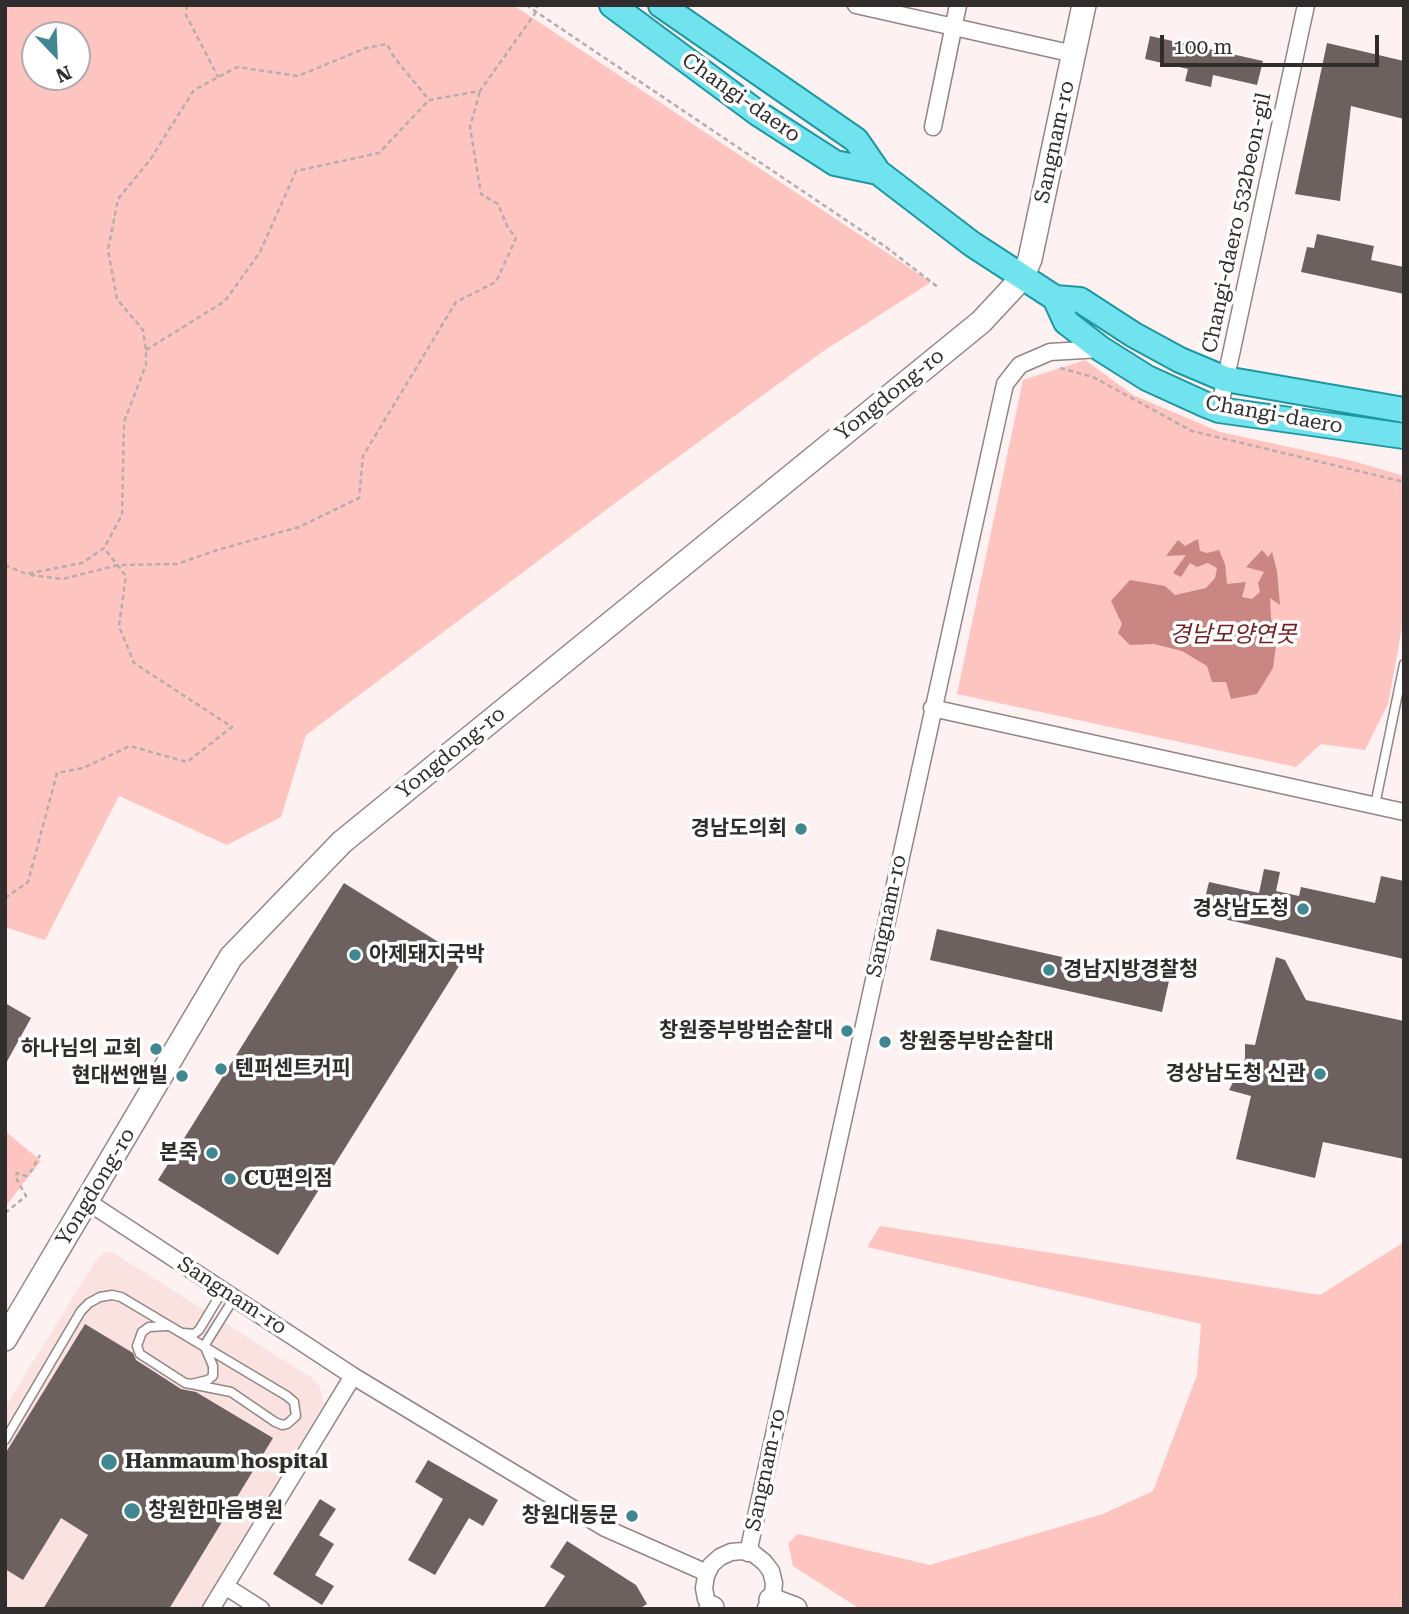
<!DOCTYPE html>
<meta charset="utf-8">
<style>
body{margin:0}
#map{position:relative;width:1409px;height:1614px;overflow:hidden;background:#fdf2f1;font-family:"Roboto Serif",serif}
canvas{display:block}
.frame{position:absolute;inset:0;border:7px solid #322d2d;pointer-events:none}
.north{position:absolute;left:21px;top:21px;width:70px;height:70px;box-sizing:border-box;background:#fff;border:2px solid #adabab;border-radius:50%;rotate:157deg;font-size:19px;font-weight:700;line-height:28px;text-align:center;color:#322d2d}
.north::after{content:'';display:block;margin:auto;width:24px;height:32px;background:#418791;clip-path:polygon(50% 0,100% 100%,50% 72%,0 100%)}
.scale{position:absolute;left:1160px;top:35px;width:219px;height:32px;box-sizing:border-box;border:4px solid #322d2d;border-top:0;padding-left:9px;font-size:21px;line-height:24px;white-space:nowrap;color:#322d2d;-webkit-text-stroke:5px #fff;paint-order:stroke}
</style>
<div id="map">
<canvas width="1409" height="1614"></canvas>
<div class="frame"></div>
<div class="north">N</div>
<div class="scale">100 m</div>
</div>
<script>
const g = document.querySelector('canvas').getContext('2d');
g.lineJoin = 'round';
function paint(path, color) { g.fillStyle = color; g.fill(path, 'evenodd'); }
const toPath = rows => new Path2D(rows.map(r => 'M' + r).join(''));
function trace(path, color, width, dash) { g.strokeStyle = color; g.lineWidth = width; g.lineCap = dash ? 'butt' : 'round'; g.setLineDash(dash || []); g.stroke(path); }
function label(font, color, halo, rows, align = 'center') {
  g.font = font + ' "Roboto Serif","Noto Sans KR",serif'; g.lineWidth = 7; g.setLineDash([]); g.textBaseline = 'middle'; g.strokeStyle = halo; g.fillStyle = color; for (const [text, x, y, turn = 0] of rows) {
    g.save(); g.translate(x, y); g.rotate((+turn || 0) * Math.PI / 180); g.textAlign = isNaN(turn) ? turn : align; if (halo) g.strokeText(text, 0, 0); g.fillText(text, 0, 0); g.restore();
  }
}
paint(toPath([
 [112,1252,312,1378,320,1387,324,1404,200,1609,5,1609,5,1407,96,1260,104,1253]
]), '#f9e2e0');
paint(toPath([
 [5,5,513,5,931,282,822,352,630,492,306,735,281,817,227,845,119,796,45,940,5,927],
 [35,35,77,35,77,77,35,77],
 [1085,360,1133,395,1220,432,1353,461,1404,476,1404,617,1388,704,1365,750,1321,744,1296,767,957,694,1023,380],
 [5,1131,41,1161,5,1207],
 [880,1226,1320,1295,1404,1242,1404,1609,860,1609,793,1566,788,1543,798,1534,930,1565,1103,1514,1153,1491,1197,1375,1201,1324,867,1247]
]), '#fec4c0');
paint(toPath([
 [1198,539,1200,551,1207,553,1219,550,1225,564,1227,584,1246,582,1242,597,1252,599,1260,592,1258,583,1264,572,1246,567,1262,550,1268,557,1272,552,1277,571,1280,605,1270,598,1271,618,1276,645,1273,668,1257,694,1231,699,1226,682,1212,682,1207,666,1182,651,1154,644,1130,645,1118,633,1122,624,1111,601,1130,580,1165,586,1175,595,1206,588,1215,578,1217,568,1208,563,1197,567,1190,563,1181,577,1173,573,1186,555,1166,556,1178,540,1185,546]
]), '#ca8682');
paint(toPath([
 [1150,36,1263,61,1257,85,1213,75,1211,87,1185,81,1188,69,1145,59],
 [1327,43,1404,61,1404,119,1351,106,1340,201,1295,194],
 [1317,234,1374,246,1371,260,1404,267,1404,294,1301,272,1307,247,1314,248],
 [1264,869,1280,872,1276,891,1299,896,1301,887,1375,903,1381,876,1404,881,1404,959,1201,914,1209,882,1259,893],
 [344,883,464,958,278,1255,158,1180],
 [937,929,1169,981,1162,1012,930,960],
 [1276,957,1285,960,1306,1000,1404,1021,1404,1159,1323,1142,1315,1178,1236,1159,1251,1096,1229,1090,1245,1059,1245,1044,1255,1045],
 [5,1003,31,1018,5,1065],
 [85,1324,133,1353,136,1360,181,1389,196,1392,273,1438,169,1609,43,1609,88,1535,61,1518,23,1580,5,1569,5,1454],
 [428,1460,498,1500,483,1526,469,1518,435,1575,408,1560,443,1499,415,1482],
 [320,1499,336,1509,319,1535,334,1544,315,1575,334,1586,322,1605,273,1574],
 [567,1541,636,1585,647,1604,639,1609,543,1609,565,1576,550,1567]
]), '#6d6160');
const lane = toPath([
 [1375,805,1404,664],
 [168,1326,149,1327,142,1332,137,1346,140,1354,185,1383,191,1384,208,1380,213,1376,213,1366,205,1347,206,1343,234,1298],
 [183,1333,194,1334,199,1330,223,1290],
 [5,1440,81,1311,89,1303,100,1297,112,1295,121,1297,287,1396,294,1402,296,1416,287,1424,282,1425,275,1422,231,1392,191,1384]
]);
const street = toPath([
 [856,5,1074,54],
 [933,127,958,5],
 [1219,410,1306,5],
 [932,708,1404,812],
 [88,1202,353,1376,605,1528,707,1573],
 [748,1553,1005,384,1020,365,1050,352,1101,349],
 [225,1586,261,1609],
 [211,1609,353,1376],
 [713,1609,706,1599,704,1588,706,1576,711,1565,720,1557,731,1552,743,1551,754,1554,764,1562,771,1571,774,1583,773,1594,766,1608]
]);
const secondary = toPath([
 [5,1339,231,957,342,842,981,322,1022,278,1030,259,1084,5],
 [771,1600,795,1609],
 [711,1609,712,1608]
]);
const primary = toPath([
 [612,5,759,114,835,163,878,172],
 [661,5,856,140,878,172,972,244,1055,298,1080,300,1134,335,1180,360,1225,379,1404,410],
 [1055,298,1066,322,1101,349,1147,378,1204,404,1219,410,1404,436]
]);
trace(lane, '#928584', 11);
trace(street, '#928584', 19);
trace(secondary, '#928584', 26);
trace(primary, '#1d97a3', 28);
trace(toPath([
 [187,5,186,15,218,77],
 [526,5,886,247,939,288],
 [146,350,225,301,260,252,296,171,379,153,429,100],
 [1060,368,1093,377,1192,431,1404,482],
 [5,565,26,574,82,563,104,548,122,515,124,422,146,365,146,351,143,330,117,299,108,250,118,199,150,160,194,90,237,67,298,76,366,48,387,44,394,57,429,100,480,91,536,12,537,5],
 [30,575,63,579,118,565,177,564,214,551,299,527,359,498,363,456,456,302,496,282,516,238,507,226,498,204,481,194,470,127,480,91],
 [5,898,28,882,57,773,83,768,130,746,187,762,232,727,134,663,119,626,126,576,104,548],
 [5,1213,26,1196,15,1176,17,1173,26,1176,32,1170,40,1155]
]), '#b6adac', 2.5, [5, 3.5]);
trace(lane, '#fff', 8);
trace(street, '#fff', 16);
trace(secondary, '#fff', 23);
trace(primary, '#70e3ee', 24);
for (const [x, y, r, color] of [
 [801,829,7,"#418791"],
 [1303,909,7,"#418791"],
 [355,955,7,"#418791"],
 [1049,970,7,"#418791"],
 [847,1031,7,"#418791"],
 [885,1042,7,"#418791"],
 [156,1049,7,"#418791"],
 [221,1069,7,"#418791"],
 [1320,1074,7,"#418791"],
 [182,1076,7,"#418791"],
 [212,1153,7,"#418791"],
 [230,1179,7,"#418791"],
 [109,1462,9,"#418791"],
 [132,1511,9,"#418791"],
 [632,1516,7,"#418791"]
]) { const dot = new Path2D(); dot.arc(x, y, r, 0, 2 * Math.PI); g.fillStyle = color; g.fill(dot); trace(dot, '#fff', 2.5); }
label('21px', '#322d2d', '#fff', [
 ["Changi-daero",741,98,35],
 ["Sangnam-ro",1055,142,-78],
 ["Changi-daero 532beon-gil",1237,223,-78],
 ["Yongdong-ro",890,395,-39],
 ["Changi-daero",1274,415,10],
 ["Yongdong-ro",451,753,-39],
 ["Sangnam-ro",887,916,-78],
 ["Yongdong-ro",96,1187,-59],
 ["Sangnam-ro",232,1296,33],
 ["Sangnam-ro",766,1470,-78]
]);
label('bold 21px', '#322d2d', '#fff', [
 ["경남도의회",787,829],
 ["경상남도청",1289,909],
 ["아제돼지국박",369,955,"left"],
 ["경남지방경찰청",1063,970,"left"],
 ["창원중부방범순찰대",833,1031],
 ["창원중부방순찰대",899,1042,"left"],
 ["하나님의 교회",142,1049],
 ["텐퍼센트커피",235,1069,"left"],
 ["경상남도청 신관",1306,1074],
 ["현대썬앤빌",168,1076],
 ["본죽",198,1153],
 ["CU편의점",244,1179,"left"],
 ["Hanmaum hospital",125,1462,"left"],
 ["창원한마음병원",148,1511,"left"],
 ["창원대동문",618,1516]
], 'right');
label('italic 23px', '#722122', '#fff', [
 ["경남모양연못",1233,635]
]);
</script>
